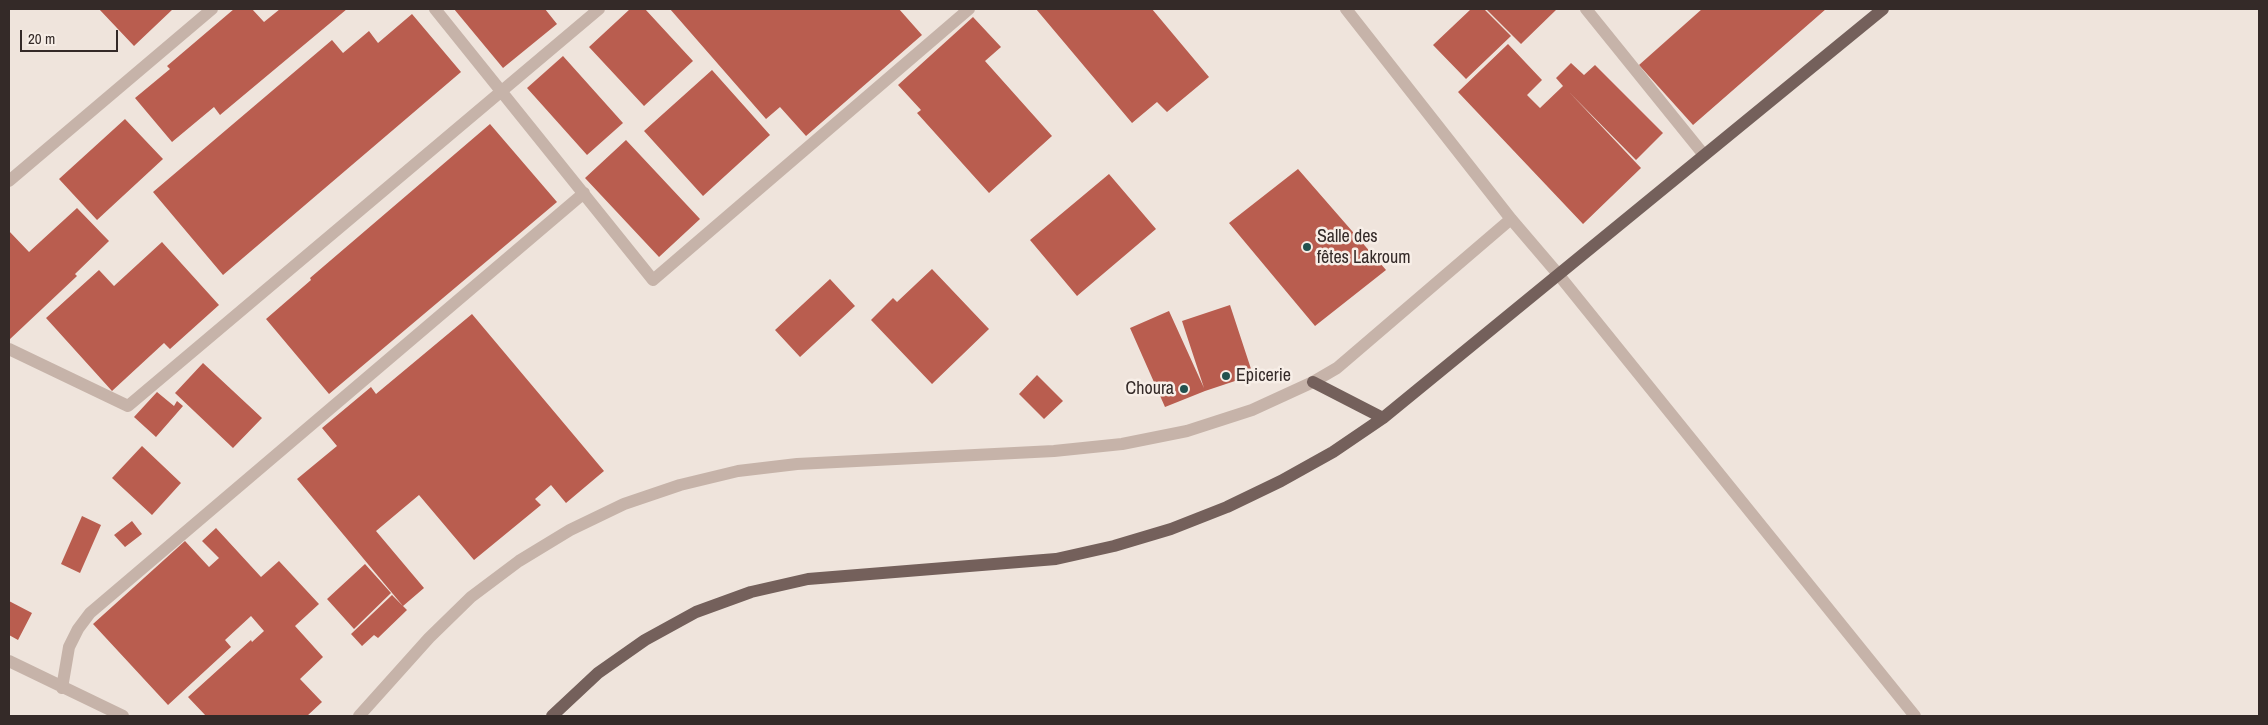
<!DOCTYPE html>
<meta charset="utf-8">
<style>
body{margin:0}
#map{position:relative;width:2268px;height:725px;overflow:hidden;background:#efe4dc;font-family:"Archivo Narrow",sans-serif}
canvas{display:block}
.frame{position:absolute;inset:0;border:10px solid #342a28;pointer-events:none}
.scale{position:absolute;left:20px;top:30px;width:98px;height:22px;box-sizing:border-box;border:2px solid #342a28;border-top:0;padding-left:6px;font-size:15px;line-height:18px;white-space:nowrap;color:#342a28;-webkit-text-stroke:4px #f7eee7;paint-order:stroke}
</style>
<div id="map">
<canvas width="2268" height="725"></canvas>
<div class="frame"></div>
<div class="scale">20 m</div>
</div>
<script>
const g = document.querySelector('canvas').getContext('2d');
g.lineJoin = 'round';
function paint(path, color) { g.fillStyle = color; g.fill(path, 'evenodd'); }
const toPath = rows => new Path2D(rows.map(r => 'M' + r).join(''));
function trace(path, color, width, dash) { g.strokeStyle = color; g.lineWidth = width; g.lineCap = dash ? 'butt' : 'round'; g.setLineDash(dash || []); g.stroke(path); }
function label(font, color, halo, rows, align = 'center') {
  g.font = font + ' "Archivo Narrow",sans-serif'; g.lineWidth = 5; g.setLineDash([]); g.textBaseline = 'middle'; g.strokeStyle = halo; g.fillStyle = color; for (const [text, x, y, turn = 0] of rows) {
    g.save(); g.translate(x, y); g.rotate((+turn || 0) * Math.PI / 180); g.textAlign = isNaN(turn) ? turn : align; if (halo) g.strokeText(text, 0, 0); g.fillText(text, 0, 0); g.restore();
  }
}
paint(toPath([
 [99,9,173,9,134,46],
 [234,9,252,9,264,22,280,9,347,9,220,115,214,107,172,142,135,98,170,69,167,66],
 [454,9,545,9,557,24,503,68],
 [630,9,645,9,693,61,644,106,589,47],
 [670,9,899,9,922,35,806,136,780,107,766,119],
 [1036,9,1152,9,1209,77,1167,112,1157,102,1132,123],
 [1471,9,1484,9,1511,36,1466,79,1433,45],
 [1486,9,1557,9,1521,44],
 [1702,9,1826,9,1693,125,1639,65],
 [412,14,461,72,223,275,153,192,332,40,343,53,369,31,378,43],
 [973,17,1001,47,985,61,1052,136,989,193,917,113,921,110,898,85],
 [1508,44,1542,80,1527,95,1540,108,1563,86,1556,78,1571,63,1584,75,1595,65,1663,133,1636,160,1569,92,1641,168,1583,224,1458,92],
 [563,56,623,123,587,155,527,88],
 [712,70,770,135,703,196,644,131],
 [125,119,163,159,97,220,59,179],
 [490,124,557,202,329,394,266,319,311,280,310,278],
 [626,140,700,219,659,257,585,178],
 [1298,169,1386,270,1315,326,1229,223],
 [1109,174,1156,229,1077,296,1030,240],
 [77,208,109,241,75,274,77,276,9,340,9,231,29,252],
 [162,242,219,305,170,349,164,343,112,391,46,318,99,270,114,286],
 [932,269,989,329,932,384,871,320,893,298,897,302],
 [830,279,855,306,800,357,775,330],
 [1230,305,1253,375,1205,391,1165,407,1130,328,1169,311,1204,388,1182,321],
 [472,314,604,471,566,503,551,485,535,499,541,505,474,560,419,495,376,531,424,588,403,606,297,479,337,446,322,428,371,387,376,394],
 [203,363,262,418,233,448,175,393],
 [1037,375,1063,401,1044,419,1019,394],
 [157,392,174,406,177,401,183,406,156,437,134,417],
 [142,446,181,483,152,515,112,478],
 [82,516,101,525,80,573,61,564],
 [132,521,142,534,125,547,114,535],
 [216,528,261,577,279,561,319,604,295,626,323,657,300,679,322,702,307,716,206,716,188,697,251,640,252,642,264,631,251,616,225,640,231,647,168,705,93,624,185,541,209,567,219,558,202,541],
 [365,564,391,593,354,629,327,599],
 [392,595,407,610,378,638,374,635,362,646,351,634],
 [9,601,32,613,18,640,9,635]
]), '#b95d4f');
trace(toPath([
 [435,9,653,280,969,9],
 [1346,9,1511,219,1558,274,1915,716],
 [1586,9,1704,155],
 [9,181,212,9],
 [9,349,128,406,599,9],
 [9,661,123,716],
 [62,688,69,647,78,629,90,613,584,193],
 [359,716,429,638,471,597,519,561,570,530,624,504,680,485,738,471,797,464,1054,451,1122,444,1187,431,1252,410,1313,382,1337,368,1511,219]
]), '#c6b3a9', 12);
trace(toPath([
 [1313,382,1383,418],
 [552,716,598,673,645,640,696,612,751,592,808,579,1056,559,1114,546,1171,529,1227,507,1281,481,1333,452,1383,418,1883,9]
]), '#74605b', 12);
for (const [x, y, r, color] of [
 [1307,247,5,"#22514e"],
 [1226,376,5,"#22514e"],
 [1184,389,5,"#22514e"]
]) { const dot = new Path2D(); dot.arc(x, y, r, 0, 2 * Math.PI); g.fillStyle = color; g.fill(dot); trace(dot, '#f7eee7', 2); }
label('18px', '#342a28', '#f7eee7', [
 ["Salle des",1317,237],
 ["fêtes Lakroum",1317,258],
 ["Epicerie",1236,376],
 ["Choura",1174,389,"right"]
], 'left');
</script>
